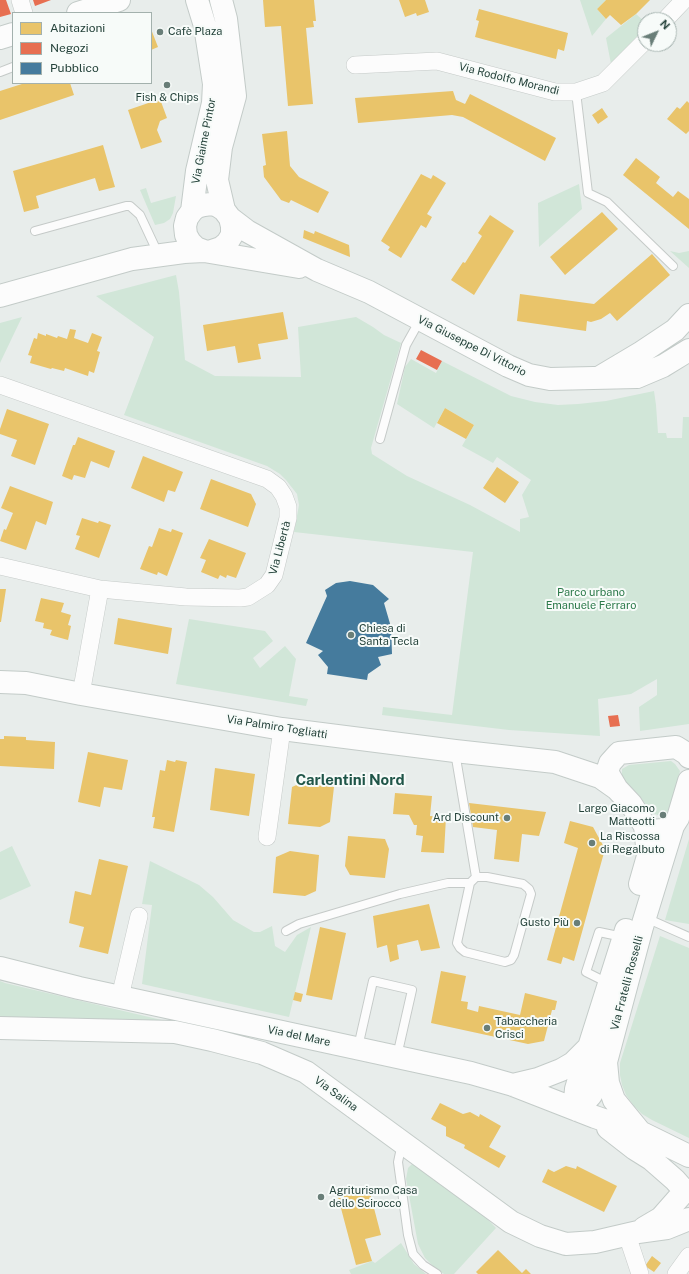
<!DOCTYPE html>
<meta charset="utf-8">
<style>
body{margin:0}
#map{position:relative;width:689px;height:1274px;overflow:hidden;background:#e8edeb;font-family:"Public Sans",sans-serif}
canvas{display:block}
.legend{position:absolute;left:12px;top:12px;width:140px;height:72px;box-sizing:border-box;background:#f7fbf9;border:1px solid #a3b1ad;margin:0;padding:5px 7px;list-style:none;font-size:12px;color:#24423a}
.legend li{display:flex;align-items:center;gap:8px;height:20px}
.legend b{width:20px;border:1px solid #a3b1ad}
.north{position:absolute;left:637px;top:12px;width:40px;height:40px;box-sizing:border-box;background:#f7fbf9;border:1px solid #a3b1ad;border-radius:50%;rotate:47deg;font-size:11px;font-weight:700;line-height:16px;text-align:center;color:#24423a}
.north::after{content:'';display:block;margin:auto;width:14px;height:18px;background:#697e78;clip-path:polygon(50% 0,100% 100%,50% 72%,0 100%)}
</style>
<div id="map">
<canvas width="689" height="1274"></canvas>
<ul class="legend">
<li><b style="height:11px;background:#e9c46a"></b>Abitazioni</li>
<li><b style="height:11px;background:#e76f51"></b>Negozi</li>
<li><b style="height:11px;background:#457b9d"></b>Pubblico</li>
</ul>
<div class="north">N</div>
</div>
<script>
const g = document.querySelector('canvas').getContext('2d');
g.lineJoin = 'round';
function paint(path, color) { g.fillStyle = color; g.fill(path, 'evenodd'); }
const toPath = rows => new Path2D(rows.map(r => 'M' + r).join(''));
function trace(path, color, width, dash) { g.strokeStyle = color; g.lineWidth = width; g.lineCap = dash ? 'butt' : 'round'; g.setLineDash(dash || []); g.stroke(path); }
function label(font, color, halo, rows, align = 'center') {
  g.font = font + ' "Public Sans",sans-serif'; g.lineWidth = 4; g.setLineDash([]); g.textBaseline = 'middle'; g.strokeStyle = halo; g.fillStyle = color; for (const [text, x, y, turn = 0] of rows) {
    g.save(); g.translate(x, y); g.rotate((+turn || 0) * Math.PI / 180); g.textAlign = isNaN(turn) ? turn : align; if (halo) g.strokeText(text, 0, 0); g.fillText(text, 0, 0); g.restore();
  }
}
paint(toPath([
 [580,0,606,0,597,9,606,19,592,36],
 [636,14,645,22,645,28,611,64,606,38],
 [579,184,582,209,539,247,538,203],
 [146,188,151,203,176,196,173,213,170,219,164,223,155,225,140,190],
 [670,251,679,253,689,251,689,268],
 [176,275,179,292,185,360,215,376,301,377,298,327,356,317,373,327,384,335,401,343,371,448,372,454,407,476,470,505,520,532,520,519,529,517,522,495,531,480,497,457,493,463,462,446,474,425,445,408,434,428,397,404,405,367,411,359,436,373,442,361,511,396,535,402,558,405,578,404,606,401,654,391,656,405,658,433,666,433,667,438,682,438,683,417,689,417,689,724,640,731,639,707,657,695,657,679,631,694,598,699,600,736,509,730,382,715,383,707,452,715,473,552,294,532,299,505,297,494,286,480,280,474,267,466,124,415,154,337,96,296],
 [22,317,0,363,0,323],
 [189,619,265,631,273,641,253,658,260,668,285,646,296,659,289,696,308,699,306,706,176,684],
 [671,761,675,764,680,771,670,808,666,813,658,815,652,813,638,794,622,778,622,769,629,765],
 [689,839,689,924,665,920],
 [12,846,31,886,0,900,0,852],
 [150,861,199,885,213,897,233,920,254,932,260,932,272,926,275,946,285,952,297,935,311,927,289,1017,142,984,152,905,142,904],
 [660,936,689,948,689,1138,652,1120,642,1114,634,1106,626,1095,622,1085,620,1075,620,1063],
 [0,981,5,983,166,1021,0,1018],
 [412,1164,416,1165,469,1200,496,1228,454,1274,444,1274,437,1270,425,1258,418,1244,406,1179,408,1168],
 [401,1243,414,1264,426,1274,351,1274,349,1270,372,1261,375,1263]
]), '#d1e6d8');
paint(toPath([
 [263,0,314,0,316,21,313,21,314,27,306,28,313,104,288,106,281,26,265,27],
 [399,0,425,0,429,12,417,16,416,13,405,17],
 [606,0,650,0,636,14,621,25,610,15,606,19,597,9],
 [479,9,568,33,564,51,558,49,556,59,475,37,479,21,476,20],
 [151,29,158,47,151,50],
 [25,83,70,83,74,95,0,120,0,91],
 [453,91,456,100,465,104,470,94,556,138,545,161,463,117,452,115,358,123,355,98],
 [160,99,167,118,160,121,157,130,162,142,141,149,128,110],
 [687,101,689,103,689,131,686,134,667,119,677,107,680,109],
 [602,108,608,117,598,124,592,115],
 [287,131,290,166,299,177,329,192,318,213,291,200,289,203,281,200,264,177,263,166,266,165,262,134],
 [103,145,115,187,99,191,95,178,36,196,39,208,24,212,13,171],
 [636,158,660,177,656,183,673,197,678,191,689,199,689,229,623,175],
 [421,174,431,179,433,175,446,183,427,214,432,217,426,228,421,225,401,258,388,250,390,247,381,241],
 [602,212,618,229,565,275,550,257],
 [490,215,514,231,474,295,451,280,463,262,465,263,482,236,478,233],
 [304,230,314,234,315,231,349,245,350,257,303,238],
 [652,254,670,275,617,321,610,313,601,319,591,322,587,321,586,331,517,321,520,294,594,304],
 [283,312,288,339,258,344,261,359,238,363,235,346,207,351,203,325],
 [70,329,76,330,74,338,88,343,92,333,102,337,97,351,100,352,94,373,89,371,88,376,65,368,64,371,52,368,51,369,30,363,32,356,28,355,34,338,37,339,38,333,46,336,46,334,57,338,58,336,67,339],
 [445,408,474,425,466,439,437,423],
 [7,409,49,424,35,465,11,456,17,440,0,434,0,429],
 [78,437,115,451,109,468,91,461,85,478,74,475,72,480,62,476,73,445,75,445],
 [143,456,183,472,175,492,168,490,164,502,131,488],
 [497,467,519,482,505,503,483,488],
 [211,479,251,494,256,504,248,527,200,509],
 [10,486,53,502,46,525,36,521,26,550,0,541,4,529,6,530,13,513,1,508],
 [82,518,98,523,99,521,111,525,99,558,75,549,80,536,76,535],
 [159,528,171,532,172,529,183,533,167,576,158,572,157,575,140,569,149,546,152,547],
 [209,539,246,553,236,578,227,575,226,578,220,575,218,579,201,572,206,560,200,558],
 [0,589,6,589,1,622,0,622],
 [41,598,64,603,61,612,71,615,68,625,71,626,68,640,50,635,52,630,43,628,44,623,35,621],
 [118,618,172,628,168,654,114,644],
 [4,736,26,737,26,740,55,742,54,769,0,766,0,739,4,739],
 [88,752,128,760,122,790,104,787,100,807,78,802],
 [167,760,175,762,176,760,187,762,174,832,153,828,155,817,152,817,160,770,165,771],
 [215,768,255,774,249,816,210,810],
 [301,783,334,787,330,822,320,827,288,824,292,787],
 [395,793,432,796,430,816,446,817,444,853,421,852,423,836,416,835,417,825,414,825,409,815,393,814],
 [469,803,546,812,539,836,522,834,519,862,494,859,497,830,473,827],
 [570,821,593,827,605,849,574,961,563,957,561,964,547,960,578,848,564,843],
 [348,836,385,839,389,849,385,878,350,875,345,866],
 [290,851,319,855,316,891,305,896,273,893,276,857],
 [99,859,128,866,108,954,79,947,84,927,69,923,75,891,91,895],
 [429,904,440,948,421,951,418,940,397,945,399,959,390,962,387,945,377,948,373,916],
 [320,927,346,933,332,1000,306,995],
 [441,971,466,976,461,1001,468,1002,467,1009,478,1012,479,1006,520,1015,525,993,557,1001,555,1010,552,1010,544,1041,528,1044,431,1023],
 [295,992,303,994,301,1002,293,1000],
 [440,1103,463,1114,470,1112,479,1117,480,1114,501,1126,489,1147,506,1156,499,1168,464,1148,465,1145,446,1136,446,1127,431,1119],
 [566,1166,576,1169,577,1166,617,1186,604,1212,542,1182,548,1169,554,1172],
 [369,1189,381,1235,365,1239,372,1261,356,1265,338,1197],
 [498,1250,522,1273,526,1269,531,1274,478,1274,476,1272],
 [652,1256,661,1263,654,1272,645,1266]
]), '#e9c46a');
paint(toPath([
 [0,0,6,0,11,14,0,17],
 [33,0,51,0,35,6],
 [421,350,442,361,437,370,416,359],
 [618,715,620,726,610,727,608,716]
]), '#e76f51');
paint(toPath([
 [350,581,373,585,389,599,384,603,391,627,392,654,378,657,381,665,368,674,367,680,327,674,328,667,318,655,323,651,306,643,327,596,325,590,336,583]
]), '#457b9d');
const lane = toPath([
 [0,72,13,67],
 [576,92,588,193,607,202,673,266],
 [35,231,126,206,130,206,140,215,155,247],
 [380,439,406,345,420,320],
 [455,752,476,877],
 [476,877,487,877,523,884,529,889,531,894,514,955,511,960,505,962,465,952,460,948,457,943,470,883,476,877],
 [646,918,689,937],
 [286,931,299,924,400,894,448,883,470,883],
 [608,983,586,972,599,932,623,937],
 [358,1047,373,981,412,990,397,1056],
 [402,1143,398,1162,408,1235,413,1254,423,1265,437,1274]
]);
const street = toPath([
 [20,0,24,13],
 [665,20,684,0],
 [355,65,437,61,555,92,576,92,603,83,645,41],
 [0,385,267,479,278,487,284,496,288,507,288,518,274,575,267,585,248,597,240,598,186,597,100,589,0,566],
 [81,694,100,589],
 [267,837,282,729],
 [120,997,139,916],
 [627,1235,640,1274],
 [676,1274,689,1256]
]);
const secondary = toPath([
 [221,0,226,19,235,96,221,147,217,180,224,210],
 [78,13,119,0],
 [0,38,13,34],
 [192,211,197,171,213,103,214,84,205,26,197,0],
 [230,218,247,231,317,270,369,292,508,366,529,375,550,379,637,377,663,366,689,350],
 [212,251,221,248,227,243,232,235,232,226,230,218,224,210,218,206,211,204,204,205,197,207,192,211,187,218,185,226,186,235,190,242,196,248,204,251,299,267],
 [0,296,132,259,184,252,204,251],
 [600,377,642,352,675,330,689,315],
 [0,682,26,683,81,694,282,729,455,751,555,762,600,777,617,789],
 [689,757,687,754,676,747,619,753,610,763,607,772,617,789,631,804,645,826,654,831,662,830,673,826,678,818,689,781],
 [640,884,648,856,645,826],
 [0,968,79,988,471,1073,513,1085,595,1117,642,1133,689,1156],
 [0,1028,175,1032,212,1040,262,1053,306,1072,511,1222,540,1236,566,1244,595,1242,638,1232,667,1228,689,1219],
 [513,1085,538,1079,561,1070,573,1063,589,1047,626,930],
 [577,1110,575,1100,576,1089,588,1048],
 [577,1110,591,1095,606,1062],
 [608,1128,635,1149,651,1159,675,1180,683,1189],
 [641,1133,614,1100,608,1083,606,1062,642,927,673,826],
 [644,1228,661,1218,683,1193]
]);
trace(lane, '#c5cac8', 10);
trace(street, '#c5cac8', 18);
trace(secondary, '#c3cbc8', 24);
trace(lane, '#fcfcfc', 8);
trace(street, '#fcfcfc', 17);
trace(secondary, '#fcfcfc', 22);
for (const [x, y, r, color] of [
 [160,32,4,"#697e78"],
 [167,85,4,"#697e78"],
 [351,635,4,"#697e78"],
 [663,815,4,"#697e78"],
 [507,818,4,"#697e78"],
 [592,843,4,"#697e78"],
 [577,923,4,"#697e78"],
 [487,1028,4,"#697e78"],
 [321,1197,4,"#697e78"]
]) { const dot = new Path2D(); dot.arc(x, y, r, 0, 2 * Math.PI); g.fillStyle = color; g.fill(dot); trace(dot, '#f7fbf9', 1.5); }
label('11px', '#24423a', '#f7fbf9', [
 ["Cafè Plaza",168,32],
 ["Fish & Chips",167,98,"center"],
 ["Chiesa di",359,629],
 ["Santa Tecla",359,642],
 ["Largo Giacomo",655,809,"right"],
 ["Matteotti",655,822,"right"],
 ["Ard Discount",499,818,"right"],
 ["La Riscossa",600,837],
 ["di Regalbuto",600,850],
 ["Gusto Più",569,923,"right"],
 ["Tabaccheria",495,1022],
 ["Crisci",495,1035],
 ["Agriturismo Casa",329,1191],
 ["dello Scirocco",329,1204]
], 'left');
label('11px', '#24423a', '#f7fbf9', [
 ["Via Rodolfo Morandi",509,79,14],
 ["Via Giaime Pintor",204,141,-79],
 ["Via Giuseppe Di Vittorio",472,346,27],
 ["Via Libertà",280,548,-75],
 ["Via Palmiro Togliatti",277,727,9],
 ["Via Fratelli Rosselli",627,983,-75],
 ["Via del Mare",299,1036,12],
 ["Via Salina",336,1094,36]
]);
label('11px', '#2d7a4b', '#f7fbf9', [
 ["Parco urbano",591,593],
 ["Emanuele Ferraro",591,606]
]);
label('bold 15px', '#1f5548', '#f7fbf9', [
 ["Carlentini Nord",350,780]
]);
</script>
